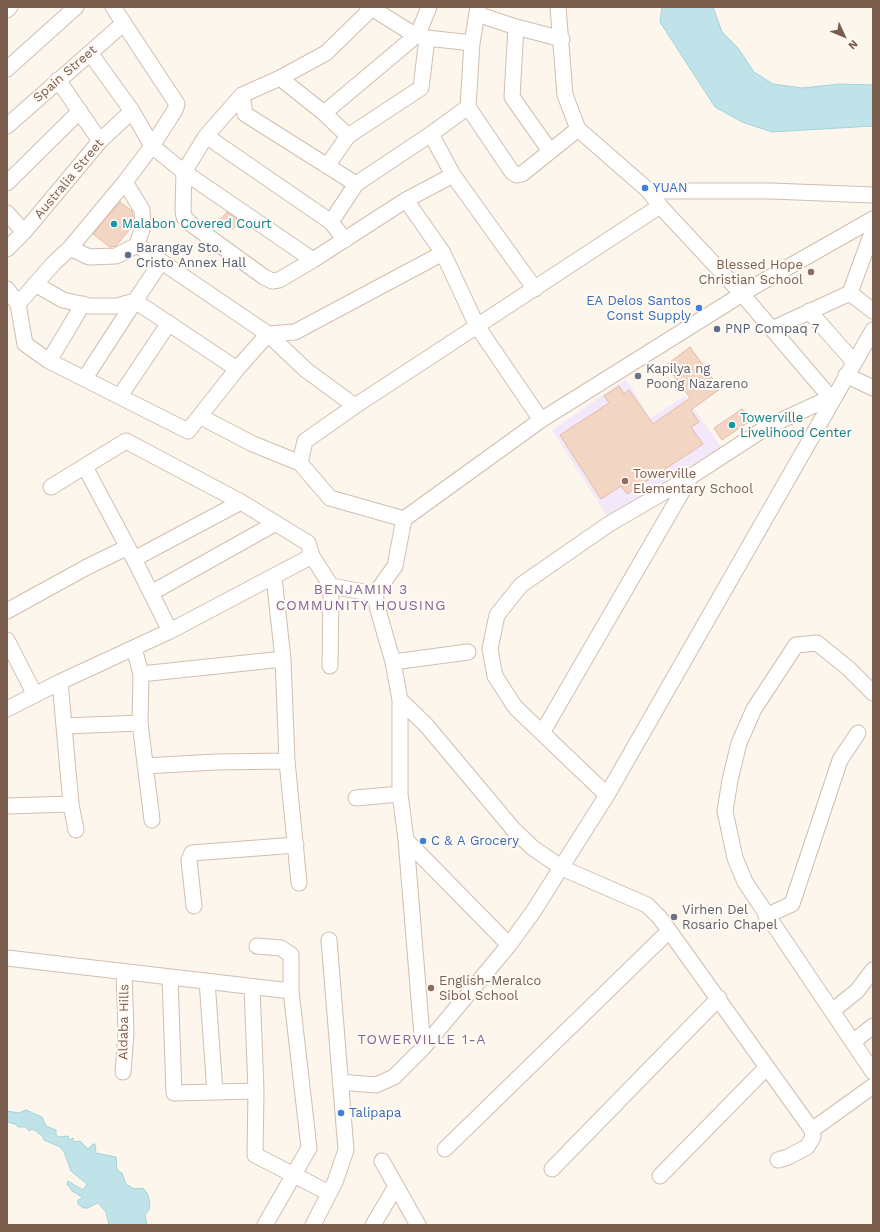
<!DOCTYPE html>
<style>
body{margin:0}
#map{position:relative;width:880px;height:1232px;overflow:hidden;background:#fdf6ec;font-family:"Work Sans",sans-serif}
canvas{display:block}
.frame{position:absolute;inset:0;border:8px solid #7a5c4d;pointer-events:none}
.north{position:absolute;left:824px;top:16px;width:40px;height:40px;-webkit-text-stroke:3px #fffaf3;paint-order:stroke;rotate:134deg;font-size:11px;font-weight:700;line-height:16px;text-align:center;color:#7a5c4d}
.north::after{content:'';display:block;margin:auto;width:14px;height:18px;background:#7a5c4d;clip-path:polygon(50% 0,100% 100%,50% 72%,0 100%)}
</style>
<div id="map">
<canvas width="880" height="1232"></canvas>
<div class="frame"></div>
<div class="north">N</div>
</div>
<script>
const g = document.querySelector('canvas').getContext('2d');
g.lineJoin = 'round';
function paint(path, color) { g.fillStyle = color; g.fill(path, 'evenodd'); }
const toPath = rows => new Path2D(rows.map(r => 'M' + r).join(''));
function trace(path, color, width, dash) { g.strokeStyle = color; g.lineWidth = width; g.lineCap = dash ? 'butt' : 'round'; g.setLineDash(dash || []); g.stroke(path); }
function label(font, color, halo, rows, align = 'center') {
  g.font = font + ' "Work Sans",sans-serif'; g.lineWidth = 4; g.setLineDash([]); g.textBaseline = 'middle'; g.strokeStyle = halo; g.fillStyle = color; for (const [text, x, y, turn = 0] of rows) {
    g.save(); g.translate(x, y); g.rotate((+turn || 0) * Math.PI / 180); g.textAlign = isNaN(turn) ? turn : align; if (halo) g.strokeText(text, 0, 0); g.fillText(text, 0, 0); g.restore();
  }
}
paint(toPath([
 [626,379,650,418,685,396,721,447,607,516,552,430]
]), '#f3e8fa');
const water = toPath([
 [662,7,713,7,722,32,738,48,754,72,773,84,802,88,840,84,873,85,873,126,772,132,742,122,715,107,660,22,662,7],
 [26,1110,42,1117,46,1126,56,1130,56,1135,59,1137,68,1136,69,1140,73,1138,74,1142,80,1141,88,1149,93,1144,95,1144,96,1153,116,1157,117,1170,122,1173,126,1184,134,1189,143,1188,147,1193,150,1202,149,1210,145,1215,147,1225,109,1225,106,1212,99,1204,97,1203,88,1208,83,1208,78,1204,78,1200,83,1198,82,1197,72,1191,67,1184,68,1181,83,1190,87,1184,71,1171,64,1152,60,1147,44,1140,43,1137,36,1131,32,1129,29,1131,26,1127,18,1127,15,1124,7,1122,7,1111,19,1113,26,1110]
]);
paint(water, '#bfe3e8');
trace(water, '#a5d3da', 1);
const building = toPath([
 [120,202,132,211,134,224,116,246,110,247,93,234,120,202],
 [227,212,240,221,232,230,220,220,227,212],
 [690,347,720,389,691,410,699,422,691,427,703,444,627,494,621,486,601,499,560,435,609,403,604,396,619,386,624,394,629,390,653,424,690,398,666,365,690,347],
 [742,409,750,421,722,440,714,428,742,409]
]);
paint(building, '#f3d5c3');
trace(building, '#e6bba3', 1);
const minor = toPath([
 [369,7,366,14,326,53,280,78,242,95,206,136,184,172,183,210,184,217,191,224,264,277,272,281,279,280,313,260,406,200,453,175],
 [370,7,410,32,427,38,472,43],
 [558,7,565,95,578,129,649,191,660,206,742,294,830,397],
 [7,10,10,7],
 [477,14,516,27,562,39],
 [516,27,512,97,550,151],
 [90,53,132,111,152,146,184,172,313,260],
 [7,69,76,7],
 [280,78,324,113,348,136],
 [58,80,100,141],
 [242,95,245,114,356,184,431,134,468,107,472,43,478,7],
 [468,107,512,172,517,175,522,174,578,129],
 [324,113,418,34,429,7],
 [7,126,124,23],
 [431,134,453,175,535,289],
 [206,136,331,222,345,240],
 [327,166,348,136,421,88,427,38],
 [7,183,80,111],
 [649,191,771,191,873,195],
 [406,200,443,253,477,326,541,420],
 [7,213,24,232],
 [331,222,356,184],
 [137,245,268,334,306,370,355,406],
 [70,248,89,257,116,256,137,245,143,226,142,210,125,182],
 [7,249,24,232,100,141,132,111],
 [35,284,63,300,90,306,117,306,135,301,161,262],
 [7,289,18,304,25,344,49,361,188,431,237,369,268,334,295,332,443,253],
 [850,293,873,311],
 [18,304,53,264,70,248,125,182,152,146,175,110,177,104,113,7],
 [809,311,854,362],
 [772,329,850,293,873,230],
 [49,361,83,304],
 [846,375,873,388],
 [85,378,135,301,237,369],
 [120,396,169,323],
 [201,417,253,444,300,463],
 [85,467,134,559,170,631],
 [51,487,126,441,241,502,308,543,312,556],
 [404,519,330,498,300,463,305,441,355,406,660,206],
 [134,559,241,502],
 [274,577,283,659,287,761,299,883],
 [151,593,276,523],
 [7,611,87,567,128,547],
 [7,640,35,695],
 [134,648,141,674,140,723,152,820],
 [393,662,468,652],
 [330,666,331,586,375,594],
 [141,674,283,659],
 [60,682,71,804,76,830],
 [873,693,848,668,817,643,796,645,754,709,739,743,730,780,725,811,735,858,745,882,873,1072],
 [400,700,426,725,514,830,533,848,562,868,647,905,660,918,812,1130,813,1137,807,1147,788,1157,778,1160],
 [7,709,60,682,170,631,312,556,331,586],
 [65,726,140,723],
 [542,733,690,478],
 [145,766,216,762,287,761],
 [607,795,515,707,495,676,490,649,497,615,521,585,609,524,690,477,767,427,834,396],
 [356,798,400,794],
 [7,806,71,804],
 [406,840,509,945],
 [194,906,189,860,192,853,296,845],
 [766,916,792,904,840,760,858,733],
 [257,946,281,948,291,955,291,991,309,1148,265,1225],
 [7,958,291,991],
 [170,977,174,1093,256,1091],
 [207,981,215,1092],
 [252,987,256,1091,255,1155,329,1193],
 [832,1011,857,991,873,970],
 [853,1042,873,1026],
 [423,1048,406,840,400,794,400,700,393,662,378,610,375,594,395,566,404,519,541,420,755,286,873,219],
 [123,1072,126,1033,124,972],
 [340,1082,376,1085,394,1077,423,1048,509,945,533,912,607,795,873,330],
 [812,1130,873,1086],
 [445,1149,669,931],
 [382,1161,418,1225],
 [552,1169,719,998],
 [660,1176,767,1067],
 [313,1225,335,1182,346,1150,329,940],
 [373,1225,396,1186]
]);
trace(minor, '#d1beb0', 17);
trace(minor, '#fff', 15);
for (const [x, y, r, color] of [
 [645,188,4,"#3f7fe0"],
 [114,224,4,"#0f9aa8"],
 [128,255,4,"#5c6f8a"],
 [811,272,4,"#8d6e63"],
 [699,308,4,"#3f7fe0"],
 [717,329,4,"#5c6f8a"],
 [638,376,4,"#6b7280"],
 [732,425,4,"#0f9aa8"],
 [625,481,4,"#8d6e63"],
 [423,841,4,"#3f7fe0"],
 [674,917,4,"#6b7280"],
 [431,988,4,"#8d6e63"],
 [341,1113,4,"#3f7fe0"]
]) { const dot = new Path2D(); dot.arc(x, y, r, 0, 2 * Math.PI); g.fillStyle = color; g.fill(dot); trace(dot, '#fffaf3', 1.5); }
label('13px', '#7a5c4d', '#fffaf3', [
 ["Spain Street",65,74,-41],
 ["Australia Street",69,179,-50],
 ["Aldaba Hills",124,1022,-89]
]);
label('13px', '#366cbe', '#fffaf3', [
 ["YUAN",653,188],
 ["EA Delos Santos",691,301,"right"],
 ["Const Supply",691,316,"right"],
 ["C & A Grocery",431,841],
 ["Talipapa",349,1113]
], 'left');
label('13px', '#0d838f', '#fffaf3', [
 ["Malabon Covered Court",122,224],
 ["Towerville",740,418],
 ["Livelihood Center",740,433]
], 'left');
label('13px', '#4e5e75', '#fffaf3', [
 ["Barangay Sto.",136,248],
 ["Cristo Annex Hall",136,263],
 ["PNP Compaq 7",725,329]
], 'left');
label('13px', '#785e54', '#fffaf3', [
 ["Blessed Hope",803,265,"right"],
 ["Christian School",803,280,"right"],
 ["Towerville",633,474],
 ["Elementary School",633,489],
 ["English-Meralco",439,981],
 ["Sibol School",439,996]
], 'left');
label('13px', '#5b616d', '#fffaf3', [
 ["Kapilya ng",646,369],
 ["Poong Nazareno",646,384],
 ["Virhen Del",682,910],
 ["Rosario Chapel",682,925]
], 'left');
g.letterSpacing = '1px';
label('14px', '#846695', '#fffaf3', [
 ["BENJAMIN 3",361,590],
 ["COMMUNITY HOUSING",361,606],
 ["TOWERVILLE 1-A",422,1040]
]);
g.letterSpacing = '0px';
</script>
